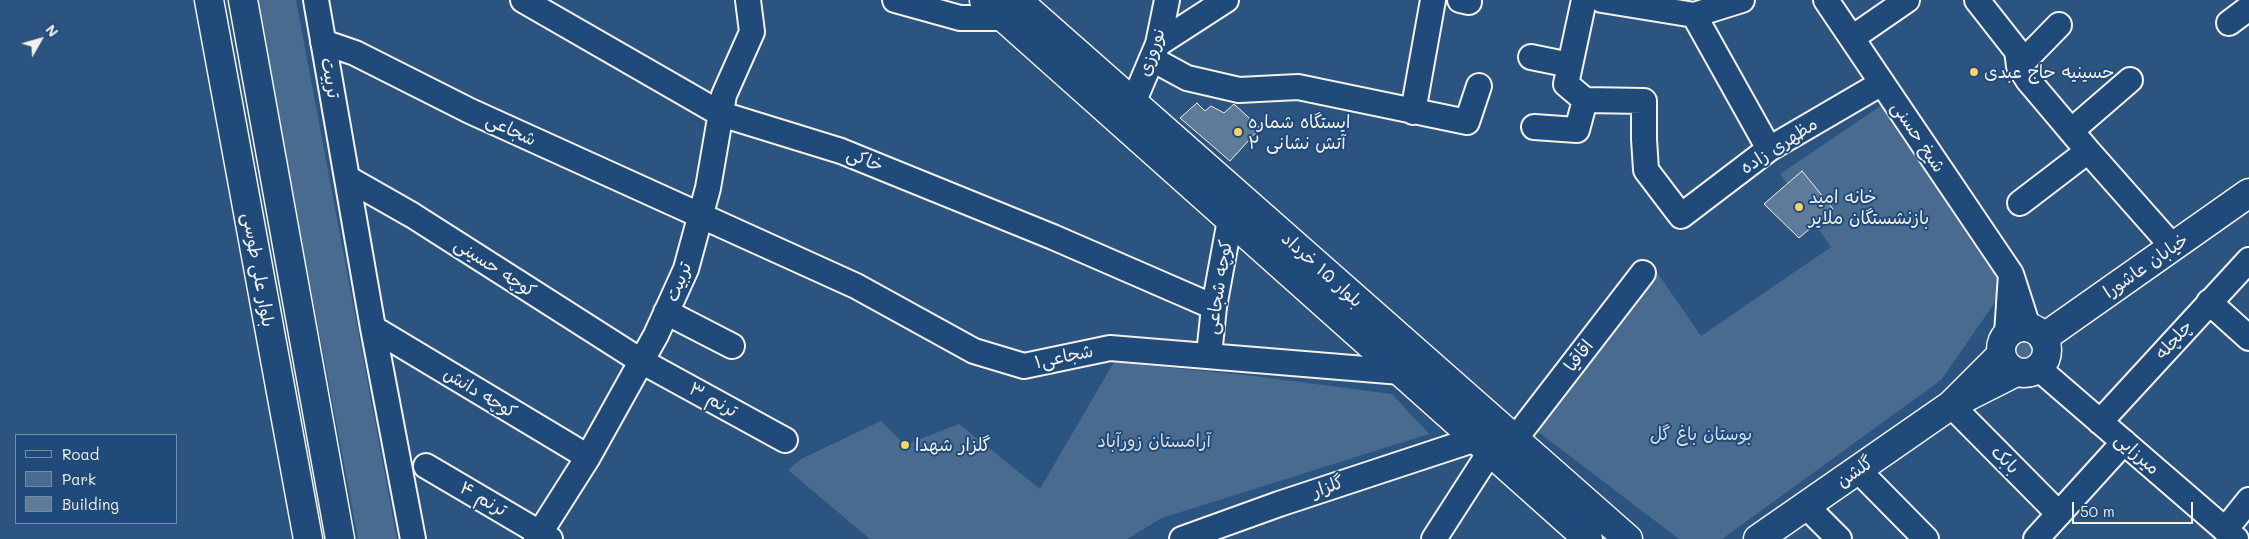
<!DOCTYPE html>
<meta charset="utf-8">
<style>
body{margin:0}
#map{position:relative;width:2249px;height:539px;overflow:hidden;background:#2c5481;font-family:Mali,sans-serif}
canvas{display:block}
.legend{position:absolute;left:15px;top:434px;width:162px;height:90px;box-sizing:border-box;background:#1f4a7a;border:1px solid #748da6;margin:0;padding:6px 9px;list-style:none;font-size:15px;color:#f4f1e8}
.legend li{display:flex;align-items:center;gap:10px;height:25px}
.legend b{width:25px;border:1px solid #748da6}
.north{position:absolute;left:15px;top:15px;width:50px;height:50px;-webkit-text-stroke:4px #1f4a7a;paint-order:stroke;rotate:52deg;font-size:14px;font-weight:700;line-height:20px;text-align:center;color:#f4f1e8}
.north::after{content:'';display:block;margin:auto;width:18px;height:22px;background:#f4f1e8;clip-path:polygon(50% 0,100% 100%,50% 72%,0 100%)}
.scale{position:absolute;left:2072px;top:502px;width:121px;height:22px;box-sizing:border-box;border:2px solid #f4f1e8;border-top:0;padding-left:6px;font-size:15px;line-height:18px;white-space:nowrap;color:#f4f1e8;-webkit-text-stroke:4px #1f4a7a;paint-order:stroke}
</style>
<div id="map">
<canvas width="2249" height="539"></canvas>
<ul class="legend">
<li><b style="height:6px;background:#1f4a7a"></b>Road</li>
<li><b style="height:14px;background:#496b90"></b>Park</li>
<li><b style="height:14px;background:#5e7b9a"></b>Building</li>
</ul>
<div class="north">N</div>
<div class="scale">50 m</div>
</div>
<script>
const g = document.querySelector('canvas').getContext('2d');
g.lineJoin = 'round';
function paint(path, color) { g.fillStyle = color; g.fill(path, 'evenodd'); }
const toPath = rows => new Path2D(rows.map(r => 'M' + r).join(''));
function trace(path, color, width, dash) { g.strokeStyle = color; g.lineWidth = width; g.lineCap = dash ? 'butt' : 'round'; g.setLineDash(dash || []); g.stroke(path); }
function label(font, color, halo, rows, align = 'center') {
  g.font = font + ' Mali,"Playpen Sans Arabic",sans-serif'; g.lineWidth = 4; g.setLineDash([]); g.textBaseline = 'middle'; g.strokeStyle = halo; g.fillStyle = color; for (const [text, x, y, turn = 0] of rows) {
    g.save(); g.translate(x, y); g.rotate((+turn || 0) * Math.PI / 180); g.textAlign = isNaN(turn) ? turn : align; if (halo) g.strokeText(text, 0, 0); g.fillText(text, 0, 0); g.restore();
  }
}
paint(toPath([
 [257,0,296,0,397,539,358,539],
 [1882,105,1997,274,1996,301,1941,380,1722,539,1679,539,1533,428,1654,268,1701,336,1831,247,1780,174],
 '2010 350a14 14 0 1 1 28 0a14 14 0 1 1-28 0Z',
 [1114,362,1254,376,1392,394,1429,434,1162,518,1127,539,870,539,788,470,801,459,881,421,905,445,959,424,1040,489]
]), '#496b90');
const building = toPath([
 [1197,103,1205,111,1211,106,1224,113,1234,104,1260,128,1230,161,1180,118,1197,103],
 [1802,171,1833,209,1799,238,1764,204,1802,171]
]);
paint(building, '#5e7b9a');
trace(building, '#f4f1e8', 1);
const minor = toPath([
 [316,0,373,328,413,539],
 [523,0,721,114,841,151,1053,237,1214,307],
 [895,0,960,18,1003,18],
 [1460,0,1469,2],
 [1584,0,1566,84,1585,100,1644,101,1644,139,1646,170,1681,216,1769,149,1882,83],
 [1602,0,1694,15,1742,0],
 [1826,0,2011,274],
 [1977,0,2017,51,2019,66,2028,80,2088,151,2173,247],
 [1694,15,1769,149],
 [2229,23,2249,8],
 [1852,38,1907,0],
 [323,42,355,53,470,111,856,286,974,351,1024,366,1110,348,1401,372],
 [1158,44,1226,0],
 [1531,57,1570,65],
 [1152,59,1187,78,1239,90,1298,87,1467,122,1479,86],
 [2019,66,2059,25],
 [1133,103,1158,44,1167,0],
 [1413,112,1433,0],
 [1534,127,1577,130,1585,100],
 [2071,131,2130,80],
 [347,178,412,215,641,361,785,440],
 [2020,203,2088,151],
 [2209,302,2249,338],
 [666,312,732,346],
 [373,328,588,457],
 [2007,334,2011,274,2028,327],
 [1209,355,1214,307,1230,220],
 [2038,368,2236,539],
 [1951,405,2059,514],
 [2100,422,2249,260],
 [1515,439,1643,273],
 [426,466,550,539],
 [1858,470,1926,539],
 [1806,506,1839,539],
 [2225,530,2249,500],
 [536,539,588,457,656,335,686,269,708,188,724,95,752,32,748,0],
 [1182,539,1279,504,1476,439],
 [1434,539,1490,452],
 [2036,539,2124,442]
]);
const major = toPath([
 [984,0,1588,539],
 [1017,0,1628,539],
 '2001 350a23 23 0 1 1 46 0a23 23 0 1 1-46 0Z',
 [2043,338,2249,193],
 [2001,355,1951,405,2016,372],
 [1758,539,1951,405]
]);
const highway = toPath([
 [209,0,308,539],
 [243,0,340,539]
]);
trace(minor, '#f4f1e8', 28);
trace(major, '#f4f1e8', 31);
trace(highway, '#f4f1e8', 31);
trace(minor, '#1f4a7a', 24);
trace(major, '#1f4a7a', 28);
trace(highway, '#1f4a7a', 28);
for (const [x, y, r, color] of [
 [1974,72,5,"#ffd166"],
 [1238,132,5,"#ffd166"],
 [1799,207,5,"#ffd166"],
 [905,445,5,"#ffd166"]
]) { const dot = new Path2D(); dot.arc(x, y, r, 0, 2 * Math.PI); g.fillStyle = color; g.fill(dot); trace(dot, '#1f4a7a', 2); }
label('18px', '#f4f1e8', '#1f4a7a', [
 ["نوروزی",1152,52,-71],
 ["تربیت",330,78,80],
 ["شجاعی",511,130,25],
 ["شیخ حسنی",1918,137,56],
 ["مظهری زاده",1779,146,-33],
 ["خاکی",865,160,22],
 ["خیابان عاشورا",2146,266,-35],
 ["کوچه حسینی",495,268,33],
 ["بلوار علی طوسی",258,270,80],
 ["بلوار ۱۵ خرداد",1322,270,42],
 ["تربیت",679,282,-68],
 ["کوچه شجاعی",1219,287,-81],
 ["چلچله",2174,340,-48],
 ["اقاقیا",1579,356,-52],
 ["شجاعی۱",1064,357,-12],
 ["کوچه دانش",480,393,31],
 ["ترنم ۳",713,400,29],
 ["میرزایی",2137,454,41],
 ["بابک",2005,460,45],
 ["گلشن",1855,472,-35],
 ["گلزار",1328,487,-19],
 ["ترنم ۴",483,499,30]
]);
label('18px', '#f4f1e8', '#1f4a7a', [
 ["حسینیه حاج عبدی",1984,72],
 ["ایستگاه شماره",1248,122],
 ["۲ آتش نشانی",1248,143],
 ["خانه امید",1809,197],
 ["بازنشستگان ملایر",1809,218],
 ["گلزار شهدا",915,445]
], 'left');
label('18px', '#dadddb', '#1f4a7a', [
 ["بوستان باغ گل",1701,434],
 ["آرامستان زورآباد",1154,441]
]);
</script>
